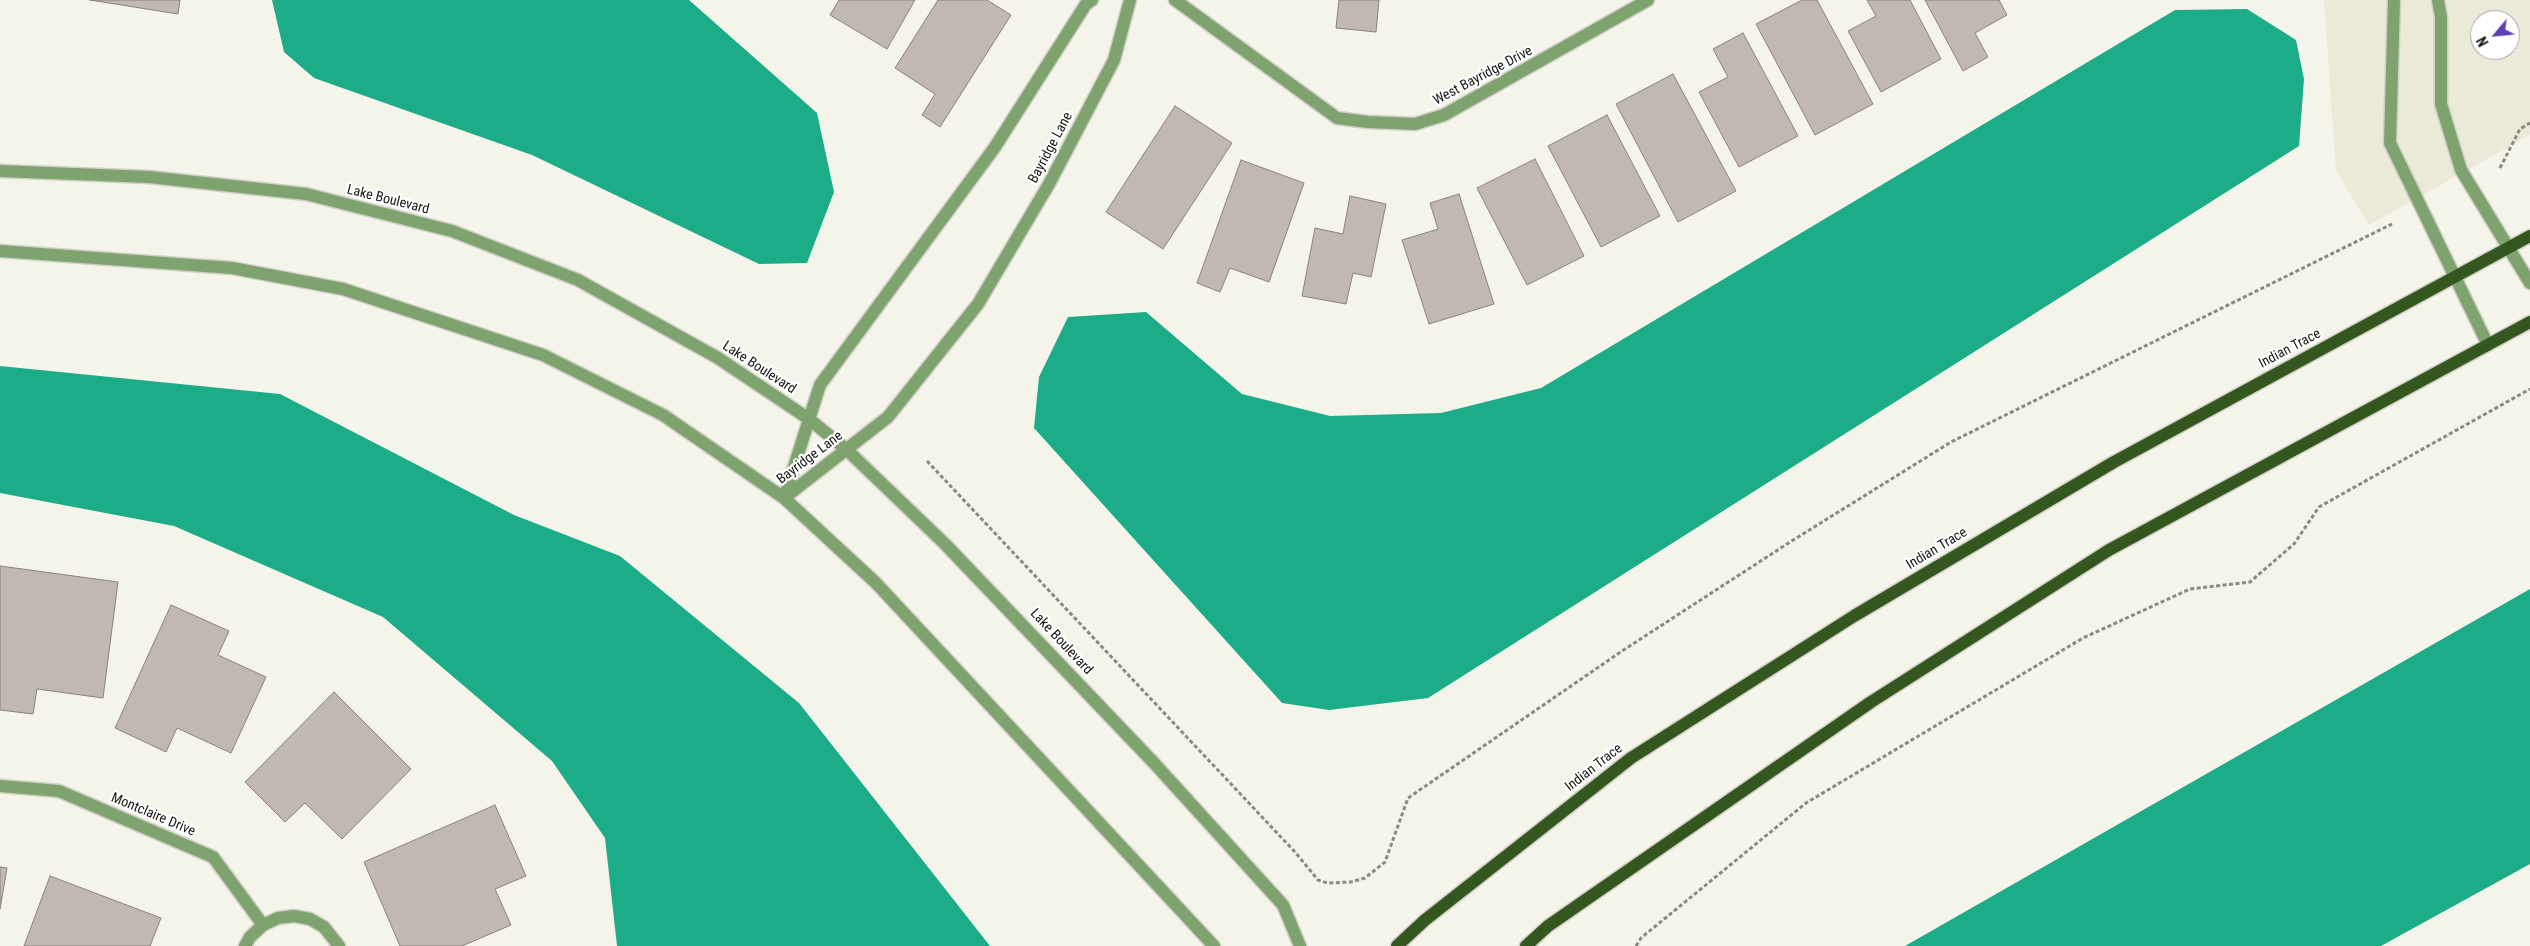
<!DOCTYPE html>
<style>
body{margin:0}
#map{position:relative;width:2530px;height:946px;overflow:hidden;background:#f5f4ea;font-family:"Roboto Condensed",sans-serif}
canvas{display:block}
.north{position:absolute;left:2470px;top:10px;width:50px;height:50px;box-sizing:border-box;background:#fff;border:1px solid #a2a2a1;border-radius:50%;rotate:242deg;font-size:14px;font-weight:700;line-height:20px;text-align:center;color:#171613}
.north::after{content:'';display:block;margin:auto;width:18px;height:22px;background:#603eb6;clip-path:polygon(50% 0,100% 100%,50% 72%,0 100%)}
</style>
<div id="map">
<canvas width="2530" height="946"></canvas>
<div class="north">N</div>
</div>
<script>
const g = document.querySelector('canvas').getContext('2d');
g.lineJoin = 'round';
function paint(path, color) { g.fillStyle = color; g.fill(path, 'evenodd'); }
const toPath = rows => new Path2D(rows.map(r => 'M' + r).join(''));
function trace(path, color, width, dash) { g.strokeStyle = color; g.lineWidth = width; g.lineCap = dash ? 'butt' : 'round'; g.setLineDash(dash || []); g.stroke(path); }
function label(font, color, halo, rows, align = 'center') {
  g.font = font + ' "Roboto Condensed",sans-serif'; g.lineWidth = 4.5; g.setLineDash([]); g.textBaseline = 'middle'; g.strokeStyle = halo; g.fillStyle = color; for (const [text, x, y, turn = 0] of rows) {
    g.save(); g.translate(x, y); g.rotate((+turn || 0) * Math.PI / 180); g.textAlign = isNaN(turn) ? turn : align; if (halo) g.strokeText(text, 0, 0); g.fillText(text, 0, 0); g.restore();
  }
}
paint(toPath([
 [2324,0,2530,0,2530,135,2369,225,2336,171],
 [2480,20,2510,20,2510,50,2480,50]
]), '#ebe9d7');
paint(toPath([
 [272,0,689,0,817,113,834,192,807,263,759,264,532,155,314,78,284,52],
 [2247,9,2296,40,2304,79,2299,146,1428,698,1329,710,1282,703,1034,428,1039,377,1068,317,1146,312,1242,394,1330,416,1441,413,1541,388,2175,10],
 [0,366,280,394,514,515,620,556,799,703,990,946,617,946,605,838,552,761,383,617,174,526,0,493],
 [2530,589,2530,864,2381,946,1905,946]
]), '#1cac88');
const building = toPath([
 [90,0,180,0,178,14,90,0],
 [839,0,915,0,887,49,830,15,839,0],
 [938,0,987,0,1011,15,940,127,922,115,935,94,895,68,938,0],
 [1339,0,1379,0,1376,32,1336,28,1339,0],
 [1802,0,1817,0,1873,104,1815,135,1756,24,1802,0],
 [1867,0,1910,0,1941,59,1881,92,1848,31,1876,16,1867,0],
 [1925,0,1999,0,2007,15,1975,33,1988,57,1963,71,1925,0],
 [1743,33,1798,136,1739,167,1699,92,1728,77,1713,49,1743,33],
 [1673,74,1736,191,1678,222,1616,104,1673,74],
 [1175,106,1232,143,1163,249,1106,212,1175,106],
 [1607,115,1660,216,1601,247,1548,146,1607,115],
 [1535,159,1584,256,1527,285,1477,188,1535,159],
 [1241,160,1304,183,1269,282,1230,268,1220,292,1197,283,1241,160],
 [1459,194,1494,304,1429,324,1402,240,1438,229,1430,203,1459,194],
 [1350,196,1386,204,1371,277,1353,273,1346,304,1302,296,1315,228,1343,234,1350,196],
 [0,566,118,582,103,698,37,689,33,714,0,710,0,566],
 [171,605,229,631,218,655,266,677,231,753,177,728,166,752,115,728,171,605],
 [334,692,411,769,342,839,305,803,285,822,245,782,334,692],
 [495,805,526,876,495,889,511,925,462,946,400,946,364,862,495,805],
 [0,867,7,868,0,909,0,867],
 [50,876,161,918,150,946,24,946,50,876]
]);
paint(building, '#c1b9b1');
trace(building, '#89827b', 1);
const minor = toPath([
 [1092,0,1086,4,995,147,820,385,784,498,888,417,978,304,1049,184,1114,60,1130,0],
 [1175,0,1337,118,1368,122,1415,124,1444,115,1648,0],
 [2394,0,2390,143,2488,345],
 [2438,0,2441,17,2441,104,2461,170,2530,283],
 [0,171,149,177,306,194,452,231,578,280,718,358,809,419,847,450,945,544,1154,763,1283,905,1300,946],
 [0,251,232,268,343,289,543,355,663,415,784,498,876,583,1214,946],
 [0,786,59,791,213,857,263,925],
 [245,946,250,937,263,925,278,918,294,916,310,919,324,927,339,946]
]);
const major = toPath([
 [1397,946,1425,920,1631,758,1854,616,2114,462,2530,236],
 [1526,946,1548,926,1871,702,2109,550,2530,322]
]);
trace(minor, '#d1d0c8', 15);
trace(major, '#d1d0c8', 15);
trace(toPath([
 [2500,168,2520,129,2530,123],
 [927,461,1295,852,1318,880,1327,883,1351,882,1365,878,1385,862,1408,798,1622,651,1790,542,1951,442,2392,224],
 [1636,946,1641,938,1806,803,2083,638,2190,589,2250,582,2294,544,2319,507,2530,389]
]), '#8a8983', 3, [4, 2.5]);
trace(minor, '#7fa36f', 12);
trace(major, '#33571e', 12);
label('14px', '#171613', '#fff', [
 ["West Bayridge Drive",1483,76,-28],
 ["Bayridge Lane",1051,148,-62],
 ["Lake Boulevard",388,200,14],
 ["Indian Trace",2290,349,-28],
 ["Lake Boulevard",759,368,33],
 ["Bayridge Lane",810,458,-37],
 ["Indian Trace",1937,549,-31],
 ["Lake Boulevard",1061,642,47],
 ["Indian Trace",1594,768,-38],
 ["Montclaire Drive",153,815,23]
]);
</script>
